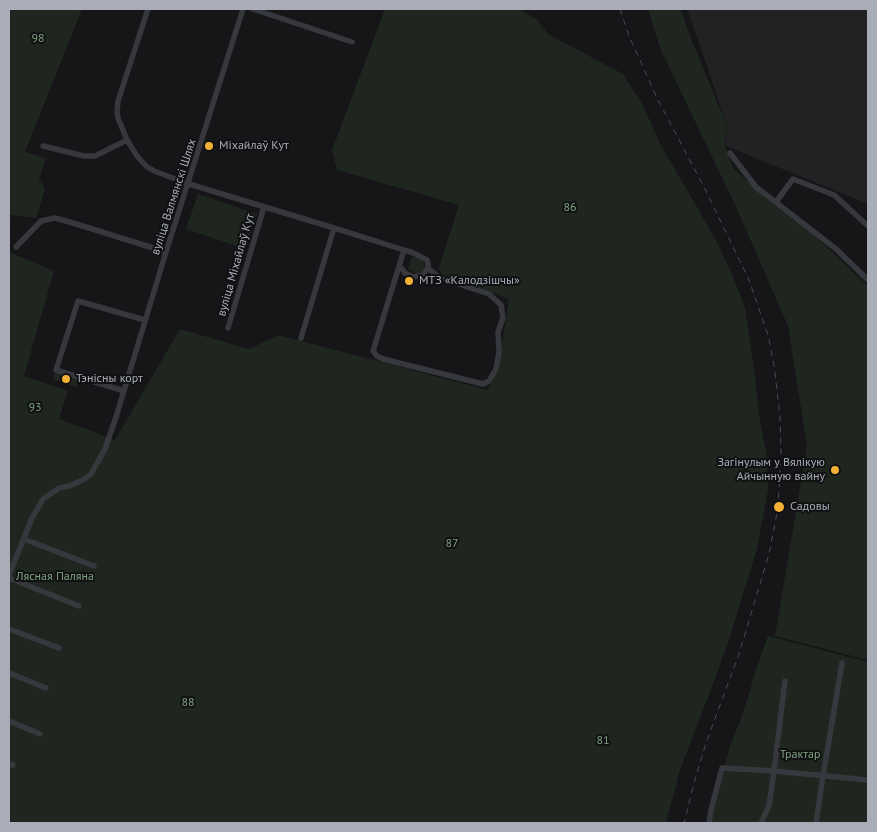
<!DOCTYPE html>
<meta charset="utf-8">
<style>
body{margin:0}
#map{position:relative;width:877px;height:832px;overflow:hidden;background:#161618;font-family:"PT Sans",sans-serif}
canvas{display:block}
.frame{position:absolute;inset:0;border:10px solid #a8adb8;pointer-events:none}
</style>
<div id="map">
<canvas width="877" height="832"></canvas>
<div class="frame"></div>
</div>
<script>
const g = document.querySelector('canvas').getContext('2d');
g.lineJoin = 'round';
function paint(path, color) { g.fillStyle = color; g.fill(path, 'evenodd'); }
const toPath = rows => new Path2D(rows.map(r => 'M' + r).join(''));
function trace(path, color, width, dash) { g.strokeStyle = color; g.lineWidth = width; g.lineCap = dash ? 'butt' : 'round'; g.setLineDash(dash || []); g.stroke(path); }
function label(font, color, halo, rows, align = 'center') {
  g.font = font + ' "PT Sans",sans-serif'; g.lineWidth = 4; g.setLineDash([]); g.textBaseline = 'middle'; g.strokeStyle = halo; g.fillStyle = color; for (const [text, x, y, turn = 0] of rows) {
    g.save(); g.translate(x, y); g.rotate((+turn || 0) * Math.PI / 180); g.textAlign = isNaN(turn) ? turn : align; if (halo) g.strokeText(text, 0, 0); g.fillText(text, 0, 0); g.restore();
  }
}
paint(toPath([
 [687,9,868,9,868,204,726,146,726,124,707,66]
]), '#222225');
paint(toPath([
 [9,9,82,9,25,152,46,158,39,179,45,189,36,218,11,215,9,219],
 [385,9,520,9,537,20,548,34,623,74,643,105,660,144,700,212,719,246,734,279,745,308,755,376,759,415,767,457,768,490,757,549,745,587,728,643,713,684,680,770,666,823,9,823,9,252,54,271,24,376,68,391,59,419,115,440,180,329,249,349,278,335,488,390,498,368,509,299,441,274,439,267,459,205,337,170,332,150],
 [648,9,681,9,688,31,726,124,725,146,733,168,770,202,814,235,868,286,868,660,775,636,807,446,788,326,737,209,660,48],
 [198,194,257,214,245,249,186,229],
 [412,257,414,257,424,262,425,267,423,271,420,273,416,273,408,269],
 [55,372,79,380,77,387,53,379],
 [768,636,868,662,868,823,711,823,713,810,730,746,742,716,757,667]
]), '#1e261f');
trace(toPath([
 [148,9,118,101,117,111,118,118,127,140,137,156,146,166,154,171,189,184,334,228,404,250,411,252,427,260,428,263,428,268,440,278,489,294,501,305,503,318,498,332,499,352,496,369,489,381,483,384,383,359,377,356,373,351,404,250],
 [253,9,352,42],
 [43,146,84,156,95,156,127,140],
 [730,153,756,187,836,249,868,280],
 [776,202,793,179,834,195,868,226],
 [16,247,41,221,55,218,73,223,166,252],
 [400,266,405,273,413,277,423,275,428,268],
 [228,328,264,207],
 [301,338,334,228],
 [124,391,56,370,78,301,145,320],
 [24,539,94,566],
 [9,575,32,518,43,499,59,488,69,486,85,479,91,474,105,449,116,417,166,252,243,9],
 [9,578,79,606],
 [9,629,59,648],
 [9,673,46,688],
 [9,721,40,734],
 [9,764,13,765],
 [709,823,711,810,722,768,774,771,868,780],
 [761,823,769,806,774,771,785,681],
 [816,823,823,776,842,663]
]), '#37383d', 5.5);
trace(toPath([
 [620,9,629,36,657,98,705,189,749,280,768,335,774,365,780,416,781,451,778,508,769,554,739,654,706,743,695,779,684,823]
]), '#4a4c52', 1, [6, 5]);
for (const [x, y, r, color] of [
 [209,146,5,"#f2b134"],
 [409,281,5,"#f2b134"],
 [66,379,5,"#f2b134"],
 [835,470,5,"#f2b134"],
 [779,507,6,"#f2b134"]
]) { const dot = new Path2D(); dot.arc(x, y, r, 0, 2 * Math.PI); g.fillStyle = color; g.fill(dot); trace(dot, '#111113', 2); }
label('12px', '#7fa381', '#111113', [
 ["98",38,39],
 ["86",570,208],
 ["93",35,408],
 ["87",452,544],
 ["Лясная Паляна",55,577],
 ["88",188,703],
 ["81",603,741],
 ["Трактар",800,755]
]);
label('12px', '#a8adb8', '#111113', [
 ["Міхайлаў Кут",219,146],
 ["МТЗ «Калодзішчы»",419,281],
 ["Тэнісны корт",76,379],
 ["Загінулым у Вялікую",825,463,"right"],
 ["Айчынную вайну",825,477,"right"],
 ["Садовы",790,507]
], 'left');
label('12px', '#a8adb8', '#111113', [
 ["вуліца Валмянскі Шлях",174,197,-72],
 ["вуліца Міхайлаў Кут",236,265,-74]
]);
</script>
